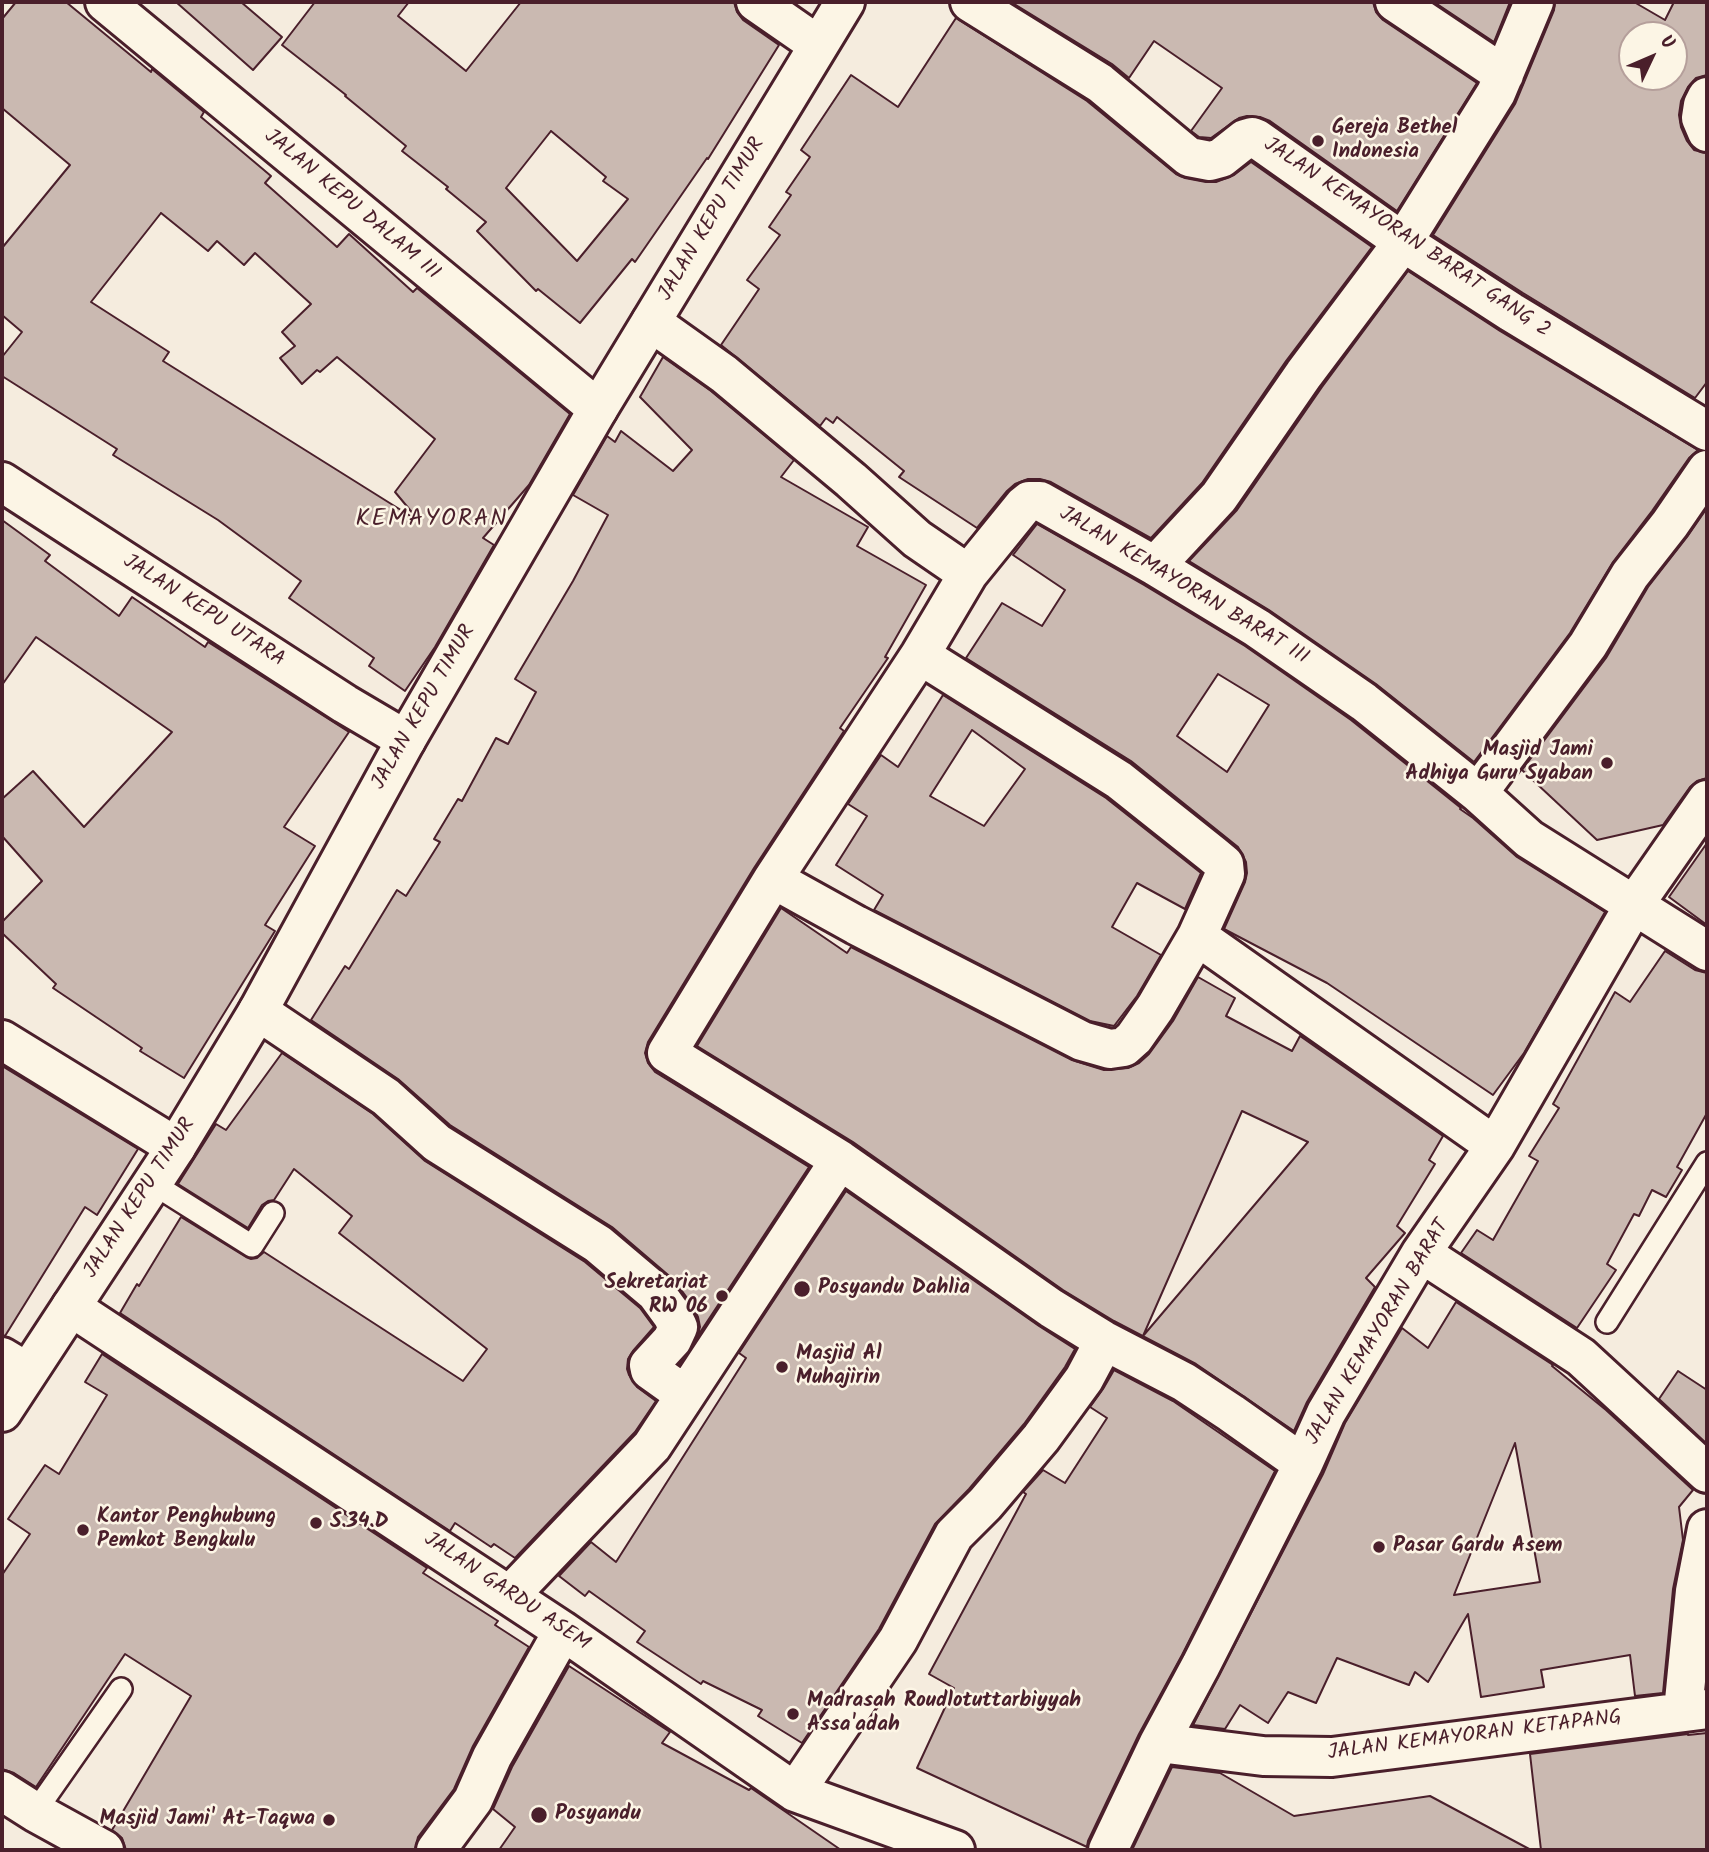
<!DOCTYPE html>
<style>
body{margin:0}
#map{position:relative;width:1709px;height:1852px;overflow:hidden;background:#f5ecde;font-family:Kalam,sans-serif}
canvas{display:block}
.frame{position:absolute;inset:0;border:4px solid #4a1f2b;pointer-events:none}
.north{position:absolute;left:1618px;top:21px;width:70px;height:70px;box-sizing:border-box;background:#fcf5e5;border:2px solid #b59f9b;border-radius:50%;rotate:46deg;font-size:19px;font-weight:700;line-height:28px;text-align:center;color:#4a1f2b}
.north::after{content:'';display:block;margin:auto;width:24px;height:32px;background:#4a1f2b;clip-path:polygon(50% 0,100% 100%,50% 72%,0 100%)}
</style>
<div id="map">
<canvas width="1709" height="1852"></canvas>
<div class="frame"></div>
<div class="north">U</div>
</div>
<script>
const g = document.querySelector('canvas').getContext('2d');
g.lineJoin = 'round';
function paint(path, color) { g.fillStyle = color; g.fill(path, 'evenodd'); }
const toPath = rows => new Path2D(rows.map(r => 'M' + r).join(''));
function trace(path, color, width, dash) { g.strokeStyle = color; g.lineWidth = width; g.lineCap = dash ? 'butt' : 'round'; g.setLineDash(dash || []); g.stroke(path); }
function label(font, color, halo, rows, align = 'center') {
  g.font = font + ' Kalam,sans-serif'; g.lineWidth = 5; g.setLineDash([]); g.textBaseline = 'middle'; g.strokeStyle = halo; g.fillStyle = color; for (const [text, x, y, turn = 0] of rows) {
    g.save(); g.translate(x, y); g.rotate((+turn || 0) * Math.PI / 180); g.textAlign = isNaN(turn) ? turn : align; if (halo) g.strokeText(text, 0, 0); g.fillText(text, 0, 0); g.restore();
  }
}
const building = toPath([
 [16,2,66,2,151,72,152,69,204,112,201,117,271,176,265,183,337,247,349,234,413,292,417,288,570,414,529,485,483,538,494,545,435,647,405,691,369,666,374,658,289,598,301,581,218,520,113,455,117,449,2,376,2,357,22,332,2,315,2,248,70,165,2,108,2,19,16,2],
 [161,213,208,251,217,241,244,265,255,253,311,304,282,332,295,346,280,358,302,384,317,370,320,372,337,357,435,439,395,492,420,522,163,361,169,352,91,302,161,213],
 [176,2,241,2,282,37,253,70,176,2],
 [315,2,409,2,398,16,466,71,521,2,734,2,737,12,743,20,779,45,708,159,707,158,635,262,632,259,580,323,538,289,536,291,477,231,486,222,446,189,448,187,402,151,406,146,345,96,346,95,282,45,315,2],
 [551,131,606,177,603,181,628,199,577,261,506,188,551,131],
 [1011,2,1373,2,1376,12,1383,20,1477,83,1397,211,1270,121,1260,117,1247,116,1239,118,1211,138,1199,137,1191,131,1222,88,1154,41,1129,78,1112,64,1011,2],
 [1434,2,1510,2,1494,42,1434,2],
 [1555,2,1634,2,1665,20,1674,2,1707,2,1707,75,1696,78,1688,87,1681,101,1679,115,1681,127,1687,141,1694,150,1707,153,1707,382,1695,398,1523,293,1433,235,1515,104,1554,10,1555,2],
 [1632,35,1674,35,1674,77,1632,77,1632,35],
 [956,18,1087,101,1176,174,1185,178,1206,182,1216,182,1234,175,1251,162,1372,247,1286,361,1202,483,1151,538,1051,482,1040,479,1028,479,1015,484,1007,491,977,528,899,477,904,471,837,417,833,423,826,418,820,426,721,345,759,289,747,280,780,235,769,227,791,195,786,192,810,157,801,150,851,75,898,107,956,18],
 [1408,271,1500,331,1698,450,1689,458,1652,511,1613,562,1570,633,1474,762,1376,684,1269,610,1189,561,1237,510,1322,387,1408,271],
 [663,357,711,391,794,460,781,477,868,527,857,546,926,585,885,657,888,658,840,728,844,731,754,868,648,1042,645,1053,648,1063,655,1072,809,1167,697,1337,700,1327,698,1317,690,1302,674,1280,612,1227,450,1125,398,1079,311,1020,345,966,349,969,397,890,406,896,440,842,434,839,458,799,462,801,496,738,508,744,536,692,515,679,573,581,608,515,573,495,607,436,615,442,621,431,673,471,692,450,640,397,663,357],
 [1707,508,1707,778,1697,781,1690,787,1663,825,1597,840,1522,770,1606,658,1648,587,1687,537,1707,508],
 [2,520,50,555,45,561,119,616,132,597,205,647,208,642,349,732,284,827,315,846,265,925,275,931,184,1078,140,1051,142,1048,53,988,56,984,2,933,2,922,42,881,2,836,2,799,33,771,84,827,172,732,36,637,2,685,2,520],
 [1037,524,1144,585,1245,646,1351,720,1461,808,1460,809,1473,818,1517,857,1605,912,1524,1053,1493,1095,1327,983,1224,929,1245,882,1247,873,1246,862,1238,847,1131,761,966,658,1002,603,1042,626,1065,590,1013,555,1037,524],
 [1218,674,1269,705,1227,772,1177,736,1218,674],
 [943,695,1106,798,1201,873,1185,909,1137,883,1112,927,1161,955,1137,996,1114,1026,1090,1021,874,910,883,895,836,865,867,816,848,804,881,755,898,767,943,695],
 [972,730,1025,769,984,826,930,796,972,730],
 [1707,843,1707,925,1669,897,1707,843],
 [781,908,847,953,851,947,1072,1060,1104,1070,1128,1068,1139,1063,1149,1054,1173,1021,1198,977,1235,998,1226,1016,1292,1051,1300,1036,1443,1136,1429,1160,1435,1164,1397,1226,1405,1233,1366,1278,1375,1287,1307,1402,1294,1431,1196,1364,1114,1321,1063,1290,853,1142,697,1046,781,908],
 [1242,1111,1308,1142,1143,1336,1242,1111],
 [1665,951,1695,970,1707,973,1707,1113,1677,1167,1682,1170,1666,1197,1652,1190,1639,1216,1634,1214,1607,1264,1616,1270,1577,1328,1461,1253,1477,1230,1493,1240,1538,1161,1529,1156,1559,1108,1553,1104,1615,992,1630,1002,1665,951],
 [282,1053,373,1114,425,1161,585,1262,640,1308,654,1327,633,1351,628,1359,627,1369,629,1375,637,1387,656,1401,635,1432,515,1558,494,1544,491,1547,455,1523,450,1531,120,1313,137,1284,139,1286,181,1217,246,1257,251,1259,257,1258,264,1252,463,1381,487,1349,339,1233,352,1216,294,1169,274,1200,268,1201,262,1205,248,1228,178,1184,216,1124,226,1130,282,1053],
 [2,1066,138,1149,97,1215,85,1207,5,1336,2,1335,2,1066],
 [846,1191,1039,1326,1075,1349,1065,1367,1024,1424,969,1489,935,1524,879,1629,802,1743,758,1716,762,1710,703,1681,701,1684,637,1642,645,1631,589,1591,585,1596,559,1576,591,1542,616,1562,746,1358,739,1353,846,1191],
 [1456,1302,1553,1365,1552,1366,1606,1410,1693,1490,1679,1507,1683,1540,1673,1589,1663,1693,1635,1696,1630,1655,1541,1670,1544,1687,1481,1697,1468,1614,1428,1682,1415,1672,1409,1685,1337,1658,1316,1703,1288,1692,1268,1723,1240,1705,1225,1729,1193,1725,1323,1474,1345,1423,1402,1328,1428,1348,1456,1302],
 [1515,1443,1540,1582,1454,1595,1515,1443],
 [102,1354,427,1568,423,1573,498,1621,495,1625,529,1647,473,1746,454,1789,418,1837,415,1850,126,1850,122,1838,112,1830,191,1696,125,1654,36,1787,14,1773,2,1769,2,1575,30,1534,8,1519,45,1465,59,1474,107,1395,85,1382,102,1354],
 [1114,1370,1173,1401,1275,1471,1182,1655,1139,1734,1088,1841,1087,1847,917,1768,954,1688,929,1674,1026,1494,1023,1492,1043,1470,1065,1483,1107,1418,1090,1407,1103,1389,1114,1370],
 [1678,1371,1707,1390,1707,1444,1659,1399,1678,1371],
 [569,1666,670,1732,662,1743,749,1790,751,1788,841,1850,499,1850,515,1827,493,1809,512,1767,569,1666],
 [1707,1733,1707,1850,1541,1850,1530,1754,1688,1734,1688,1735,1707,1733],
 [1172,1767,1220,1773,1294,1816,1430,1796,1531,1850,1132,1850,1172,1767]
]);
paint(building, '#cab9b1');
trace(building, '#4a1f2b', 2);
const service = toPath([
 [152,1183,252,1246,273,1213],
 [1607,1322,1707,1163],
 [35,1812,121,1689]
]);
const minor = toPath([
 [105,2,598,409],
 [756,2,818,45],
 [970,2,1100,83,1189,157,1210,161,1221,158,1245,139,1252,137,1257,139,1403,242,1511,312,1707,431],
 [1395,2,1504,75],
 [1707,97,1703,105,1701,118,1707,132],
 [651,322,724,374,851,480,917,539,968,574,1024,505,1029,501,1040,501,1155,566,1257,628,1364,702,1478,793,1529,839,1707,951],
 [2,482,345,704,406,740],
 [1155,566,1219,497,1304,374,1403,242,1496,93,1534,2],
 [968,574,920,655,773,879,667,1053,840,1160,1051,1308,1103,1340,1184,1382,1231,1413,1303,1464],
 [1478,793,1588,645,1630,575,1670,524,1707,470],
 [773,879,856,925,1082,1041,1110,1049,1124,1047,1134,1038,1155,1008,1197,936,1225,874,1224,864,1212,854,1119,780,920,655],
 [1197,936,1495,1146],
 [258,1011,386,1097,437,1143,598,1244,656,1293,672,1315,678,1327,672,1340,649,1365,650,1370,685,1395],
 [2,1040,176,1147],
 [1421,1253,1581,1357,1707,1473],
 [71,1307,563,1631,795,1792,955,1850],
 [2,1357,27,1372],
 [510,1595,652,1446,840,1160],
 [1683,1711,1695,1591,1707,1529],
 [1159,1743,1263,1756,1332,1757,1707,1709],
 [2,1791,35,1812,104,1850],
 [795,1792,898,1640,954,1535,985,1504,1041,1438,1084,1379,1100,1349,1103,1340],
 [436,1850,473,1800,492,1757,563,1631],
 [1108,1850,1159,1743,1201,1665,1303,1464,1326,1413,1421,1253,1495,1146,1634,905,1707,800]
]);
const tertiary = toPath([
 [2,1412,176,1147,258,1011,406,740,598,409,845,2]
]);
trace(service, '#4a1f2b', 26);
trace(minor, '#4a1f2b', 44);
trace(tertiary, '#4a1f2b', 44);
trace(service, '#fcf5e5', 21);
trace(minor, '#fcf5e5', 38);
trace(tertiary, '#fcf5e5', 38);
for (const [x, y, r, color] of [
 [1318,141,7,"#4a1f2b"],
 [1607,763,7,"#4a1f2b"],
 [802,1289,9,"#4a1f2b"],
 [722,1296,7,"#4a1f2b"],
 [782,1367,7,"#4a1f2b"],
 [316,1523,7,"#4a1f2b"],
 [83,1530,7,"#4a1f2b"],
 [1379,1547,7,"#4a1f2b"],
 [793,1714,7,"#4a1f2b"],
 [539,1815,9,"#4a1f2b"],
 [329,1820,7,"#4a1f2b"]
]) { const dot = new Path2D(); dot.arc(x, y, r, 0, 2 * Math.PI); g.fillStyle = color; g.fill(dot); trace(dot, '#fcf5e5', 2.5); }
label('bold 21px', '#4a1f2b', '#fcf5e5', [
 ["Gereja Bethel",1332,129],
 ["Indonesia",1332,153],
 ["Masjid Jami",1593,751,"right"],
 ["Adhiya Guru Syaban",1593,775,"right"],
 ["Sekretariat",708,1284,"right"],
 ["RW 06",708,1308,"right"],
 ["Posyandu Dahlia",818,1289],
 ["Masjid Al",796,1355],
 ["Muhajirin",796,1379],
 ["Kantor Penghubung",97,1518],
 ["Pemkot Bengkulu",97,1542],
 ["S.34.D",330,1523],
 ["Pasar Gardu Asem",1393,1547],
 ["Madrasah Roudlotuttarbiyyah",807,1702],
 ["Assa'adah",807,1726],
 ["Posyandu",555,1815],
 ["Masjid Jami' At-Taqwa",315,1820,"right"]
], 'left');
label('21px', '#4a1f2b', '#fcf5e5', [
 ["JALAN KEPU DALAM III",351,206,40],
 ["JALAN KEPU TIMUR",713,220,-59],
 ["JALAN KEMAYORAN BARAT GANG 2",1406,239,34],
 ["JALAN KEMAYORAN BARAT III",1183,587,31],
 ["JALAN KEPU UTARA",203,612,33],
 ["JALAN KEPU TIMUR",425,708,-60],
 ["JALAN KEPU TIMUR",141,1199,-57],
 ["JALAN KEMAYORAN BARAT",1379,1333,-59],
 ["JALAN GARDU ASEM",506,1593,34],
 ["JALAN KEMAYORAN KETAPANG",1475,1737,-7]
]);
g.letterSpacing = '2px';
label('24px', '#4a1f2b', '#fcf5e5', [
 ["KEMAYORAN",432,521]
]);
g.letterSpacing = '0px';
</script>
